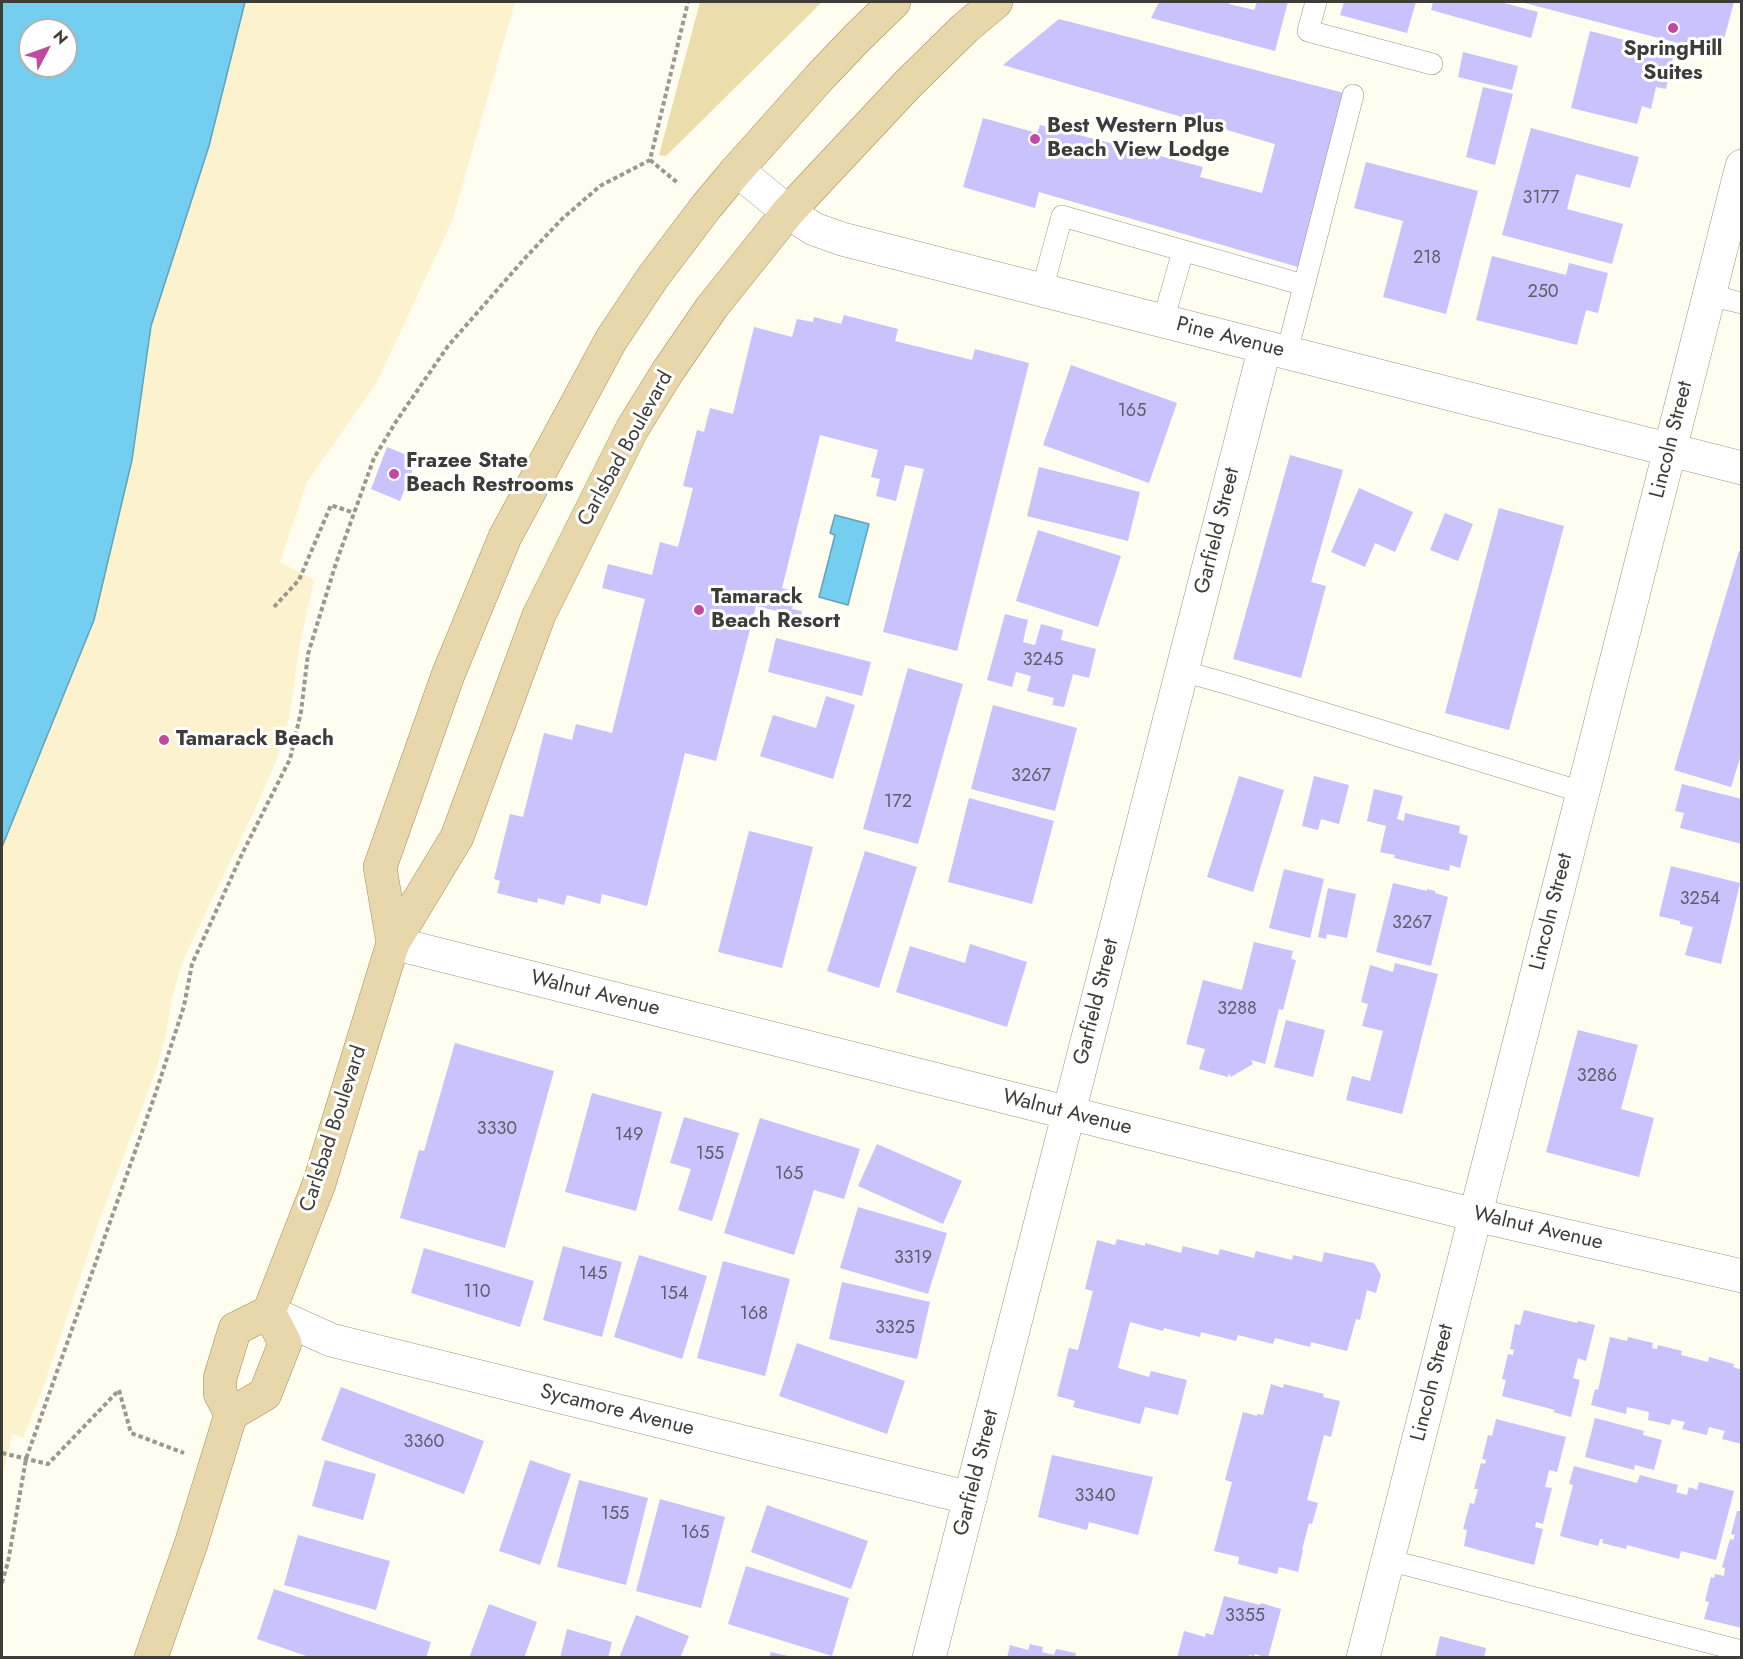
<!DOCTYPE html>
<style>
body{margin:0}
#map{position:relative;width:1743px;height:1659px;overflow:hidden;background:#fffcf0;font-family:Jost,sans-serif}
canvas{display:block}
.frame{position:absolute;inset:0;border:3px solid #3d3c38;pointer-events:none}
.north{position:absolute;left:18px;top:18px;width:60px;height:60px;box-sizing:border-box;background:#fff;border:2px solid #b1b1af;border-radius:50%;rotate:49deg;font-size:16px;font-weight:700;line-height:24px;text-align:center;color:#3d3c38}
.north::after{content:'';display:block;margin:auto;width:21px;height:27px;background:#c14aa0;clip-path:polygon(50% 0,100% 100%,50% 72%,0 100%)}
</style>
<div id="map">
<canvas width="1743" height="1659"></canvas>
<div class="frame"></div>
<div class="north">N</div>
</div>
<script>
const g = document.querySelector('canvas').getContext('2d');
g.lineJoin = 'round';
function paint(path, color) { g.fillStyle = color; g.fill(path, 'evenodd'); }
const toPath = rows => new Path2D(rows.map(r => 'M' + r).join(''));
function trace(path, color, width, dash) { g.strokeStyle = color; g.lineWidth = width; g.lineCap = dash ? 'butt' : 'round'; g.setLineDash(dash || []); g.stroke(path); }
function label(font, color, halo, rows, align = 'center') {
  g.font = font + ' Jost,sans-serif'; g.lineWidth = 6; g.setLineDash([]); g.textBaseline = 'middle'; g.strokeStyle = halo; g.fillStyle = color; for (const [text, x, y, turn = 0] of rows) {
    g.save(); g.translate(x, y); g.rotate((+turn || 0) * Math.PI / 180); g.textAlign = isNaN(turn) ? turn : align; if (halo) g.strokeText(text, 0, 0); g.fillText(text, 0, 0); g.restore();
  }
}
paint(toPath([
 [700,2,822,2,666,156,659,155]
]), '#ebdeac');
paint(toPath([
 [245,2,515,2,452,221,377,382,307,482,280,562,314,580,299,648,289,719,276,761,254,811,181,965,172,998,166,1034,157,1067,98,1224,44,1385,23,1438,12,1434,2,1480,2,847,94,620,132,460,151,326,209,146]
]), '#fcf2cd');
const water = toPath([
 [2,2,245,2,209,146,151,326,132,460,94,620,2,847,2,2],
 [30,30,66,30,66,66,30,66,30,30],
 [835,515,869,524,848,605,819,597,835,535,830,533,835,515]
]);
paint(water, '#73cef0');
trace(water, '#63a2b9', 1.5);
paint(toPath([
 [1159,2,1229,2,1229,4,1254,10,1257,2,1288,2,1275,51,1151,18],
 [1344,2,1416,2,1407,33,1340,15],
 [1433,2,1500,2,1538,12,1531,38,1431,10],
 [1521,2,1734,2,1720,54],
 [1059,19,1344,93,1298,267,1039,192,1035,208,963,187,983,118,1037,133,1040,125,1203,167,1200,177,1262,193,1275,144,1003,65],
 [1590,31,1674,53,1666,89,1656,87,1651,109,1642,106,1637,124,1571,108],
 [1463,52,1518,66,1512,90,1458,77],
 [1483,87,1513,94,1495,165,1466,157],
 [1531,128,1639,157,1630,188,1576,174,1567,209,1623,224,1612,264,1502,235],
 [1366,162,1478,191,1446,314,1383,297,1403,221,1354,208],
 [1492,256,1566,275,1569,263,1608,273,1598,313,1586,310,1577,345,1476,320],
 [844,315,898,329,895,341,972,360,975,349,1029,363,957,651,883,632,924,469,905,465,896,501,876,496,880,479,871,477,878,450,820,435,782,588,797,592,792,609,802,611,801,617,756,606,716,761,685,753,647,906,602,894,600,904,567,895,564,905,538,898,537,903,497,893,500,881,494,879,510,814,523,817,544,733,572,740,576,724,612,733,645,599,602,588,608,564,652,575,660,542,678,547,693,488,683,486,697,430,704,432,710,408,733,414,754,327,792,337,797,319,813,322,814,317,841,324],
 [1071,365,1177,403,1149,483,1043,445],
 [387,447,417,459,400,501,371,489],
 [1290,455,1343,470,1311,582,1326,586,1301,678,1233,659],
 [1039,467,1140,492,1128,541,1027,516],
 [1359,488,1413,512,1395,552,1375,543,1365,567,1331,552],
 [1499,508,1564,526,1509,730,1445,713],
 [1445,513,1473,524,1458,561,1430,550],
 [1038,530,1121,556,1098,627,1016,601],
 [1739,551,1742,551,1742,752,1731,787,1674,770],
 [1005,614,1028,620,1023,642,1035,645,1041,624,1063,630,1061,640,1096,649,1089,678,1073,674,1064,707,1052,705,1054,698,1027,691,1031,676,1016,672,1012,687,987,680],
 [776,638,871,662,862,696,768,672],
 [908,668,963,684,918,844,863,829],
 [826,696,855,705,833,779,760,756,773,715,816,728],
 [993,705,1077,728,1055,811,971,789],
 [1239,776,1284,790,1253,892,1207,877],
 [1314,776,1349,785,1339,824,1321,819,1318,830,1302,826],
 [1682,784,1742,799,1742,844,1680,828,1684,813,1675,811],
 [1374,789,1403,796,1397,819,1404,821,1405,813,1460,826,1459,833,1468,836,1460,868,1450,865,1449,871,1394,858,1395,855,1380,852,1386,826,1367,821],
 [969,798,1054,821,1032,904,948,882],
 [749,831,813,847,782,968,718,952],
 [865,851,917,867,879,988,827,971],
 [1671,866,1740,883,1721,964,1685,955,1693,927,1680,924,1680,921,1659,916],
 [1284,869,1324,879,1310,938,1269,928],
 [1393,883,1427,891,1427,889,1435,891,1435,893,1448,897,1431,966,1376,952],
 [1328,888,1356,894,1347,938,1327,934,1326,939,1318,937],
 [1254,942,1293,951,1291,959,1296,960,1283,1010,1279,1009,1265,1064,1251,1060,1253,1064,1231,1077,1229,1073,1228,1077,1199,1069,1205,1049,1186,1044,1203,980,1242,990],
 [970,944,1027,962,1007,1027,896,992,910,946,965,963],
 [1395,963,1438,974,1402,1114,1346,1100,1352,1076,1370,1081,1383,1031,1362,1026,1368,1004,1361,1002,1370,965,1393,972],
 [1286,1020,1325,1030,1313,1077,1274,1067],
 [1578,1030,1638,1045,1621,1109,1654,1118,1639,1177,1546,1152],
 [455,1043,554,1071,505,1248,400,1218,419,1150,424,1151],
 [592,1093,662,1112,636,1211,565,1192],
 [684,1117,739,1133,712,1221,678,1210,691,1169,670,1163],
 [760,1118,860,1149,844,1199,814,1190,794,1255,724,1233],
 [877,1144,962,1181,943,1224,858,1186],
 [858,1207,947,1233,928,1294,840,1268],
 [1117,1239,1145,1246,1145,1243,1181,1253,1183,1246,1218,1255,1220,1249,1254,1258,1256,1251,1292,1260,1293,1255,1322,1262,1324,1252,1374,1263,1381,1275,1376,1293,1367,1290,1360,1320,1356,1319,1347,1351,1311,1342,1310,1347,1275,1338,1273,1344,1238,1335,1236,1341,1201,1332,1200,1337,1164,1328,1163,1331,1130,1322,1118,1368,1149,1377,1151,1371,1187,1380,1178,1415,1145,1407,1140,1424,1073,1407,1075,1401,1057,1396,1069,1348,1078,1350,1093,1291,1085,1289,1097,1240,1115,1245],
 [563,1246,622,1262,602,1337,543,1320],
 [424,1248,534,1281,520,1327,411,1293],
 [639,1255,707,1276,682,1359,614,1337],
 [723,1261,790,1279,765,1376,697,1358],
 [842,1282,930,1302,917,1359,829,1339],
 [1524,1310,1577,1323,1578,1321,1595,1325,1586,1361,1578,1358,1573,1378,1580,1380,1571,1417,1553,1412,1555,1410,1502,1396,1506,1380,1502,1379,1508,1354,1513,1355,1514,1350,1510,1349,1515,1324,1520,1325],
 [1610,1337,1627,1341,1628,1337,1653,1343,1652,1348,1657,1349,1658,1345,1682,1351,1681,1355,1708,1362,1709,1357,1734,1364,1733,1367,1742,1370,1742,1444,1722,1439,1725,1431,1709,1427,1707,1435,1682,1429,1685,1422,1672,1419,1670,1425,1648,1420,1649,1412,1627,1407,1626,1414,1591,1405,1595,1389,1598,1390],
 [797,1343,905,1381,887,1434,779,1396],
 [1271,1384,1283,1388,1284,1384,1324,1394,1323,1397,1340,1401,1331,1437,1324,1435,1307,1500,1318,1503,1312,1524,1309,1523,1302,1550,1303,1550,1298,1572,1279,1567,1277,1574,1238,1564,1239,1557,1214,1551,1232,1482,1225,1480,1243,1412,1257,1416,1257,1414,1263,1415],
 [341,1387,484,1441,464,1494,321,1440],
 [1595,1418,1644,1431,1643,1435,1662,1440,1654,1470,1635,1465,1634,1470,1585,1457],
 [1496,1419,1566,1437,1557,1472,1549,1470,1545,1487,1552,1488,1543,1524,1536,1522,1535,1527,1543,1529,1534,1565,1464,1546,1467,1530,1463,1529,1470,1503,1474,1504,1478,1489,1474,1489,1481,1463,1485,1464,1486,1460,1482,1459,1488,1435,1492,1436],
 [1052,1455,1153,1477,1138,1535,1089,1522,1087,1530,1038,1517],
 [325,1460,376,1474,363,1520,312,1506],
 [530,1460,571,1474,540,1565,499,1551],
 [1574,1466,1637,1483,1640,1475,1678,1485,1676,1492,1687,1495,1689,1487,1697,1490,1699,1482,1734,1491,1716,1560,1681,1551,1679,1559,1627,1545,1626,1549,1602,1543,1603,1539,1600,1539,1598,1546,1560,1536,1573,1485,1569,1484],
 [579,1480,648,1498,626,1585,557,1567],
 [660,1499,725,1517,701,1608,636,1591],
 [767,1505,868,1541,851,1589,751,1552],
 [1737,1511,1742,1511,1742,1628,1704,1619,1709,1602,1705,1601,1711,1577,1714,1578,1715,1574,1724,1576,1725,1568,1722,1567,1730,1539,1733,1540,1735,1535,1731,1534],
 [298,1535,390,1561,376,1610,284,1585],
 [746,1566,849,1598,832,1656,728,1624],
 [274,1589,431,1642,426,1658,312,1658,257,1639],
 [1224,1596,1260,1605,1261,1603,1281,1609,1268,1658,1255,1654,1254,1656,1249,1655,1249,1658,1177,1658,1184,1631,1205,1637,1206,1633,1213,1635],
 [489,1604,537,1622,524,1658,469,1658],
 [636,1615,689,1636,680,1658,619,1658],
 [567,1629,612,1642,608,1658,560,1658],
 [1440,1636,1486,1648,1484,1658,1435,1658],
 [1030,1644,1043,1647,1042,1652,1054,1655,1056,1649,1076,1653,1075,1658,1007,1658,1010,1645,1028,1650],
 [771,1652,792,1657,792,1658,769,1658]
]), '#c9c2fc');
const service = toPath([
 [1316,2,1308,31,1432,64],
 [1042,290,1062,216,1304,285],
 [1709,295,1742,303],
 [1163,321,1183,251],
 [1287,352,1353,95],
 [1182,671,1232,685,1582,792],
 [1388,1560,1742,1651]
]);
const minor = toPath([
 [1265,347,1742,468],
 [393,943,1475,1215,1742,1276],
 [269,1312,331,1340,970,1498],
 [1363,1658,1742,166]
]);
const tertiary = toPath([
 [737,170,788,212,814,229,842,239,1265,347,929,1658]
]);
const primary = toPath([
 [393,943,380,867,448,675,505,537,611,340,653,277,706,207,737,170,819,78,857,38,894,2],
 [231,1414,220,1393,220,1378,235,1329,269,1312,319,1184,393,943,457,837,539,615,632,429,668,371,712,307,788,212,908,84,965,28,996,2],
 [151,1658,191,1544,231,1414,265,1394,285,1343,269,1312]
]);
trace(service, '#98968b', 22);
trace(minor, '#98968b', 34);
trace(tertiary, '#98968b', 34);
trace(primary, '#a1905e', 34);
trace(toPath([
 [650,160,679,184],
 [274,607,299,580,331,505,354,513],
 [2,1453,48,1464,119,1390,131,1433,184,1453],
 [2,1583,8,1562,26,1459,154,1098,184,1006,192,964,243,852,290,759,301,712,308,654,336,563,374,458,397,420,448,346,526,257,562,219,600,186,650,160,688,2]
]), '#9a9890', 4, [4.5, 3]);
trace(service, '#fff', 21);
trace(minor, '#fff', 33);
trace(tertiary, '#fff', 33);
trace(primary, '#e7d7aa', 33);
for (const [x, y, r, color] of [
 [1673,28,6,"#c14aa0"],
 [1035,139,6,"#c14aa0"],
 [394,474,6,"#c14aa0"],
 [699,610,6,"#c14aa0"],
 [164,740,6,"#c14aa0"]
]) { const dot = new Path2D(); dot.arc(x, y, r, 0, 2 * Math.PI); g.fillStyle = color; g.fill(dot); trace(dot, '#fff', 2); }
label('18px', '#605e69', null, [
 ["3177",1541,199],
 ["218",1427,259],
 ["250",1543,293],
 ["165",1132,412],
 ["3245",1043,661],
 ["3267",1031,777],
 ["172",898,803],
 ["3254",1700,900],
 ["3267",1412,924],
 ["3288",1237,1010],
 ["3286",1597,1077],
 ["3330",497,1130],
 ["149",629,1136],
 ["155",710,1155],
 ["165",789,1175],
 ["3319",913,1259],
 ["145",593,1275],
 ["110",477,1293],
 ["154",674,1295],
 ["168",754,1315],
 ["3325",895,1329],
 ["3360",424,1443],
 ["3340",1095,1497],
 ["155",615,1515],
 ["165",695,1534],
 ["3355",1245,1617]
]);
label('bold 21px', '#3d3c38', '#fff', [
 ["SpringHill",1673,50,"center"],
 ["Suites",1673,74,"center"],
 ["Best Western Plus",1047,127],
 ["Beach View Lodge",1047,151],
 ["Frazee State",406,462],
 ["Beach Restrooms",406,486],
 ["Tamarack",711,598],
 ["Beach Resort",711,622],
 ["Tamarack Beach",176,740]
], 'left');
label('21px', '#3d3c38', '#fff', [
 ["Pine Avenue",1230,338,14],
 ["Lincoln Street",1672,440,-76],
 ["Carlsbad Boulevard",626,449,-61],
 ["Garfield Street",1218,531,-76],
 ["Lincoln Street",1552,912,-76],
 ["Walnut Avenue",595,994,14],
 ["Garfield Street",1097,1002,-76],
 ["Walnut Avenue",1067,1113,14],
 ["Carlsbad Boulevard",334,1129,-72],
 ["Walnut Avenue",1538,1229,13],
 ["Lincoln Street",1433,1383,-76],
 ["Sycamore Avenue",617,1411,14],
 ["Garfield Street",977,1473,-76]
]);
</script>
